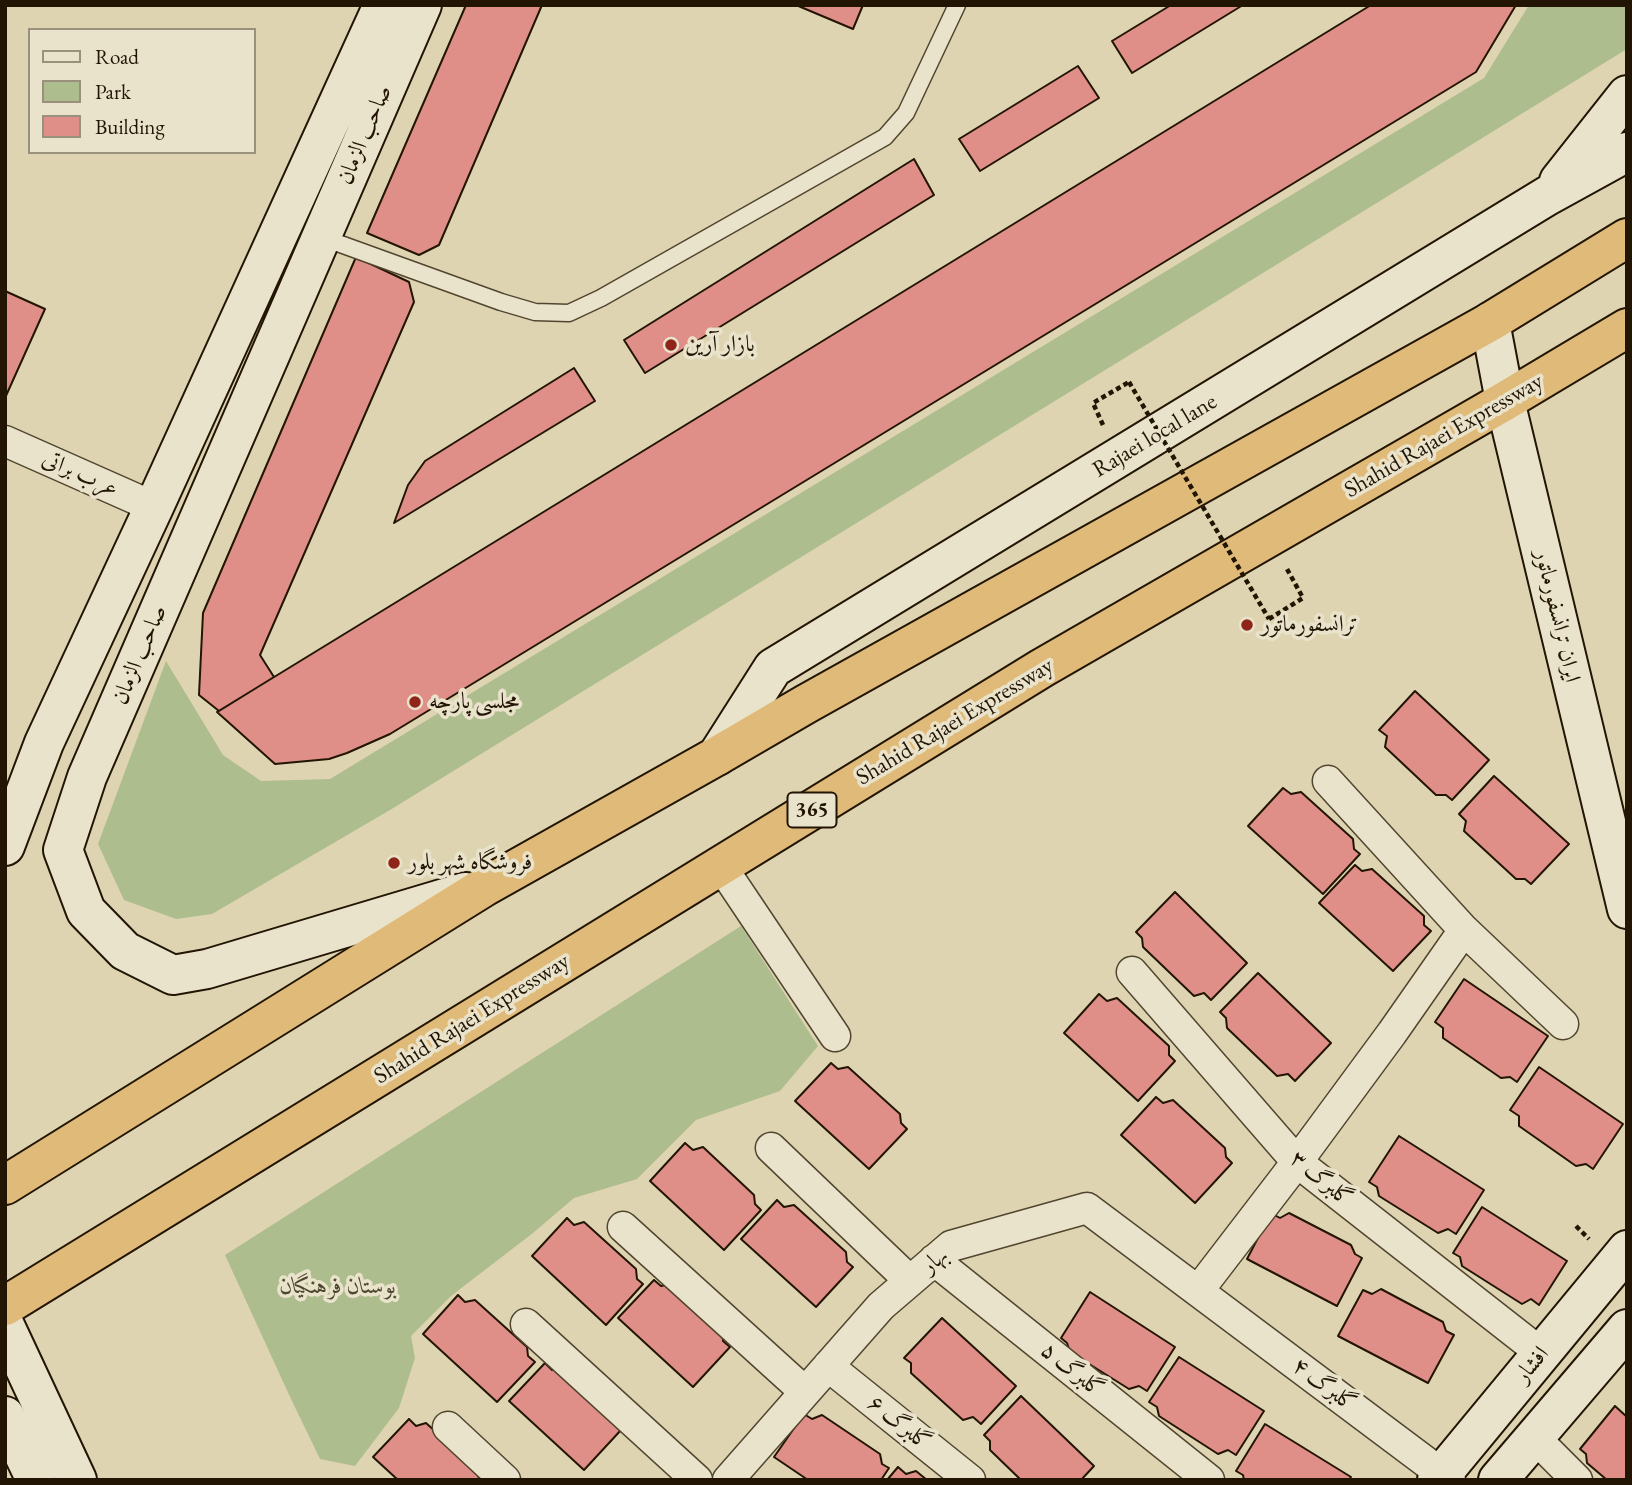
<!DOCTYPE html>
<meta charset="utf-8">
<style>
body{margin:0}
#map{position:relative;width:1632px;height:1485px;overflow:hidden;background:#dfd4b1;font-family:"EB Garamond",serif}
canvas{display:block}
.frame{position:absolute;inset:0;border:7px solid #221504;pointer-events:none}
.legend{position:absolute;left:28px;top:28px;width:228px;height:126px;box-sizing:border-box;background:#eae3cc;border:2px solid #9a917c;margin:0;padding:9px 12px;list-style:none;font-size:21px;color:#221504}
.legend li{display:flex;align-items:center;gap:14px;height:35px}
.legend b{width:35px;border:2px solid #9a917c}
</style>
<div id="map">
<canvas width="1632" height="1485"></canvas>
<div class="frame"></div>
<ul class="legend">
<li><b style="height:9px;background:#eae3cc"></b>Road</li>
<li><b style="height:19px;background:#aebd8e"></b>Park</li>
<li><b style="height:19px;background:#df8f88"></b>Building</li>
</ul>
</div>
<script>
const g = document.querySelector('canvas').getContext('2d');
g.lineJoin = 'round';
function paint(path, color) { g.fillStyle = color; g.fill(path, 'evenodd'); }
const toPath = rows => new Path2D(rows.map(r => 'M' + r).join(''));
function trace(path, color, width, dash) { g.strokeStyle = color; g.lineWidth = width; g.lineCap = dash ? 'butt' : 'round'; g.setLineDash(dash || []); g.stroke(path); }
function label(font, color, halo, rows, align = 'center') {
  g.font = font + ' "EB Garamond",Amiri,serif'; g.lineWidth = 7; g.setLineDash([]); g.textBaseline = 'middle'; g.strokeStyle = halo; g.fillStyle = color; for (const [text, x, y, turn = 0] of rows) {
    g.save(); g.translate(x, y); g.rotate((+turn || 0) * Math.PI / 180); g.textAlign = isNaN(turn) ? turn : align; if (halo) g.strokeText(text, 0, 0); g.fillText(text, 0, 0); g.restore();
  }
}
paint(toPath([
 [1529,5,1627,5,1627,49,390,810,212,914,176,919,124,900,98,844,166,661,223,755,261,781,330,779,1484,78],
 [741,926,818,1046,780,1091,696,1120,637,1179,574,1198,533,1233,451,1296,411,1336,415,1358,399,1408,355,1466,320,1459,291,1399,225,1255]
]), '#aebd8e');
const building = toPath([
 [466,5,542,5,439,245,419,255,367,233,466,5],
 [796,5,863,5,853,29,796,5],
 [1171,5,1243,5,1132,73,1112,41,1171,5],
 [1371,5,1516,5,1476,72,390,734,347,753,329,759,275,764,217,712,1371,5],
 [1078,66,1099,98,980,171,959,139,1078,66],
 [914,159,934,195,645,373,624,340,914,159],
 [356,257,409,282,414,302,260,655,274,677,219,711,199,695,203,613,356,257],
 [5,291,45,309,5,398,5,291],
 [574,368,595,401,394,523,408,485,425,461,574,368],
 [1415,691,1489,760,1452,800,1446,795,1436,795,1385,747,1387,736,1379,730,1415,691],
 [1494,776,1569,844,1531,884,1525,879,1516,879,1464,831,1466,821,1459,814,1494,776],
 [1283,788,1291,794,1301,792,1353,839,1354,849,1360,854,1323,894,1248,826,1283,788],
 [1355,865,1362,871,1372,869,1424,916,1424,925,1431,931,1393,971,1319,903,1355,865],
 [1175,892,1247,963,1211,1000,1204,993,1194,996,1143,947,1142,938,1136,932,1175,892],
 [1258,973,1331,1043,1295,1081,1288,1074,1277,1076,1227,1028,1226,1018,1220,1012,1258,973],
 [1464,979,1548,1036,1517,1082,1510,1077,1501,1078,1443,1038,1443,1028,1435,1022,1464,979],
 [1099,994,1107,1001,1117,998,1169,1046,1169,1055,1175,1061,1138,1101,1064,1033,1099,994],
 [831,1063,838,1069,848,1067,900,1114,901,1123,907,1129,869,1169,795,1101,831,1063],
 [1539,1067,1623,1124,1593,1169,1586,1164,1576,1166,1519,1126,1519,1116,1510,1110,1539,1067],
 [1156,1097,1163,1103,1173,1100,1225,1148,1226,1157,1232,1163,1195,1203,1121,1135,1156,1097],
 [1399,1136,1484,1190,1456,1234,1448,1229,1438,1233,1379,1196,1377,1187,1369,1182,1399,1136],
 [685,1143,693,1150,703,1147,754,1195,755,1204,761,1210,724,1250,650,1181,685,1143],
 [777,1200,784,1207,794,1205,846,1252,847,1262,853,1267,816,1307,741,1239,777,1200],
 [1482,1207,1567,1261,1539,1305,1531,1299,1522,1304,1462,1266,1460,1257,1453,1253,1482,1207],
 [1271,1213,1280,1218,1289,1213,1351,1245,1355,1254,1362,1258,1337,1306,1247,1259,1271,1213],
 [567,1218,574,1225,584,1222,636,1269,637,1279,643,1284,606,1325,532,1256,567,1218],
 [654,1280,661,1286,671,1284,723,1331,723,1341,730,1347,693,1387,618,1318,654,1280],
 [1381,1289,1443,1322,1446,1331,1454,1335,1428,1383,1338,1336,1363,1290,1372,1294,1381,1289],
 [1090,1292,1175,1347,1147,1391,1139,1386,1129,1389,1070,1352,1067,1343,1061,1338,1090,1292],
 [458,1295,465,1302,475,1300,527,1347,528,1356,535,1362,497,1402,423,1334,458,1295],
 [942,1318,1016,1386,981,1424,973,1417,963,1420,911,1373,911,1363,904,1358,942,1318],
 [1179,1357,1264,1411,1236,1455,1228,1450,1218,1454,1159,1416,1157,1407,1149,1402,1179,1357],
 [545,1363,552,1370,562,1367,621,1430,584,1470,509,1401,545,1363],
 [1021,1396,1094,1466,1081,1480,1021,1480,990,1450,990,1441,984,1435,1021,1396],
 [1615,1406,1627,1417,1627,1480,1607,1480,1587,1463,1586,1454,1580,1449,1615,1406],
 [804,1414,812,1419,822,1415,880,1454,882,1464,889,1468,881,1480,808,1480,774,1457,804,1414],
 [409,1419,416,1426,426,1423,478,1470,479,1480,398,1480,373,1457,409,1419],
 [1265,1424,1351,1477,1349,1480,1244,1480,1243,1475,1236,1471,1265,1424],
 [898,1467,906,1474,916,1471,927,1480,887,1480,898,1467]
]);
paint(building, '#df8f88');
trace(building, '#221504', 2);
const lane = toPath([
 [321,237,501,302,535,312,569,313,601,298,885,137,906,113,957,5]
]);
const street = toPath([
 [5,441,154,507],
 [1328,781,1464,930,1563,1024],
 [721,866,835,1036],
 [1132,972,1297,1162,1541,1353],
 [771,1148,910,1281],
 [623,1227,805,1392],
 [934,1260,1209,1480],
 [1198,1291,1297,1162,1392,1033,1464,930],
 [526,1324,697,1480],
 [828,1366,970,1480],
 [448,1427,505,1480],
 [1534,1437,1577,1480],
 [728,1480,881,1306,951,1246,1087,1208,1450,1480]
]);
const secondary = toPath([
 [422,5,87,777,63,850,86,911,125,951,173,975,207,969,465,892],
 [1559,181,1627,95],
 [1490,322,1505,401,1627,909],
 [717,756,773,668,1547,196,1627,152],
 [5,846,44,743,154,507,383,5],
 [5,1326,77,1480],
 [5,1416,36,1480],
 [1437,1480,1627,1250],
 [1498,1480,1627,1329]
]);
const highway = toPath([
 [5,1185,484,887,717,756,806,704,1490,322,1627,238],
 [5,1306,1042,668,1505,401,1627,328]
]);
trace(lane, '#51452f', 19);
trace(street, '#51452f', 33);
trace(secondary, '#221504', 42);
trace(highway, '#221504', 42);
trace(toPath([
 [1103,425,1093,403,1129,382],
 [1269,619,1303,598,1287,569],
 [1576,1226,1589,1239]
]), '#221504', 4.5, [5, 3.5]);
trace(lane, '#eae3cc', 16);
trace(street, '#eae3cc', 30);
trace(secondary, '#eae3cc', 38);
trace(highway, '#e0ba78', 38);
trace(toPath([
 [1129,382,1269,619]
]), '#221504', 4.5, [5, 3.5]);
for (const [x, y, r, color] of [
 [671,345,7,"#8f2418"],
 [1247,625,7,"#8f2418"],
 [415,702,7,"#8f2418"],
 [394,863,7,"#8f2418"]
]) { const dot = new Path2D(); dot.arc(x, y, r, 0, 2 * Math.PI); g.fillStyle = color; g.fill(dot); trace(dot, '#eae3cc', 2.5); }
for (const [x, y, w] of [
 [812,810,49]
]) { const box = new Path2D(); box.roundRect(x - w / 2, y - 17.5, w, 35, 5); g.fillStyle = '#eae3cc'; g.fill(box); trace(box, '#221504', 2); }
label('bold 21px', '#221504', null, [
 ["365",812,810]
]);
label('23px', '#221504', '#eae3cc', [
 ["صاحب الزمان",365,135,-67],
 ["Rajaei local lane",1155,436,-31],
 ["Shahid Rajaei Expressway",1444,436,-30],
 ["عرب براتی",80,474,24],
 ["ایران ترانسفورماتور",1557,616,77],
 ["صاحب الزمان",140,655,-67],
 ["Shahid Rajaei Expressway",955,722,-31],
 ["Shahid Rajaei Expressway",472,1019,-32],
 ["گلبرگ ۳",1321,1179,40],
 ["بهار",935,1261,-39],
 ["افشار",1532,1365,-50],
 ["گلبرگ ۵",1072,1370,39],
 ["گلبرگ ۴",1324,1385,37],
 ["گلبرگ ۶",899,1423,39]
]);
label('23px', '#221504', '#eae3cc', [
 ["بازار آرین",685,345],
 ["ترانسفورماتور",1261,625],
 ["مجلسی پارچه",429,702],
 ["فروشگاه شهر بلور",408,863]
], 'left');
label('italic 23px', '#4c472d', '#eae3cc', [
 ["بوستان فرهنگیان",338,1287]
]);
</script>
